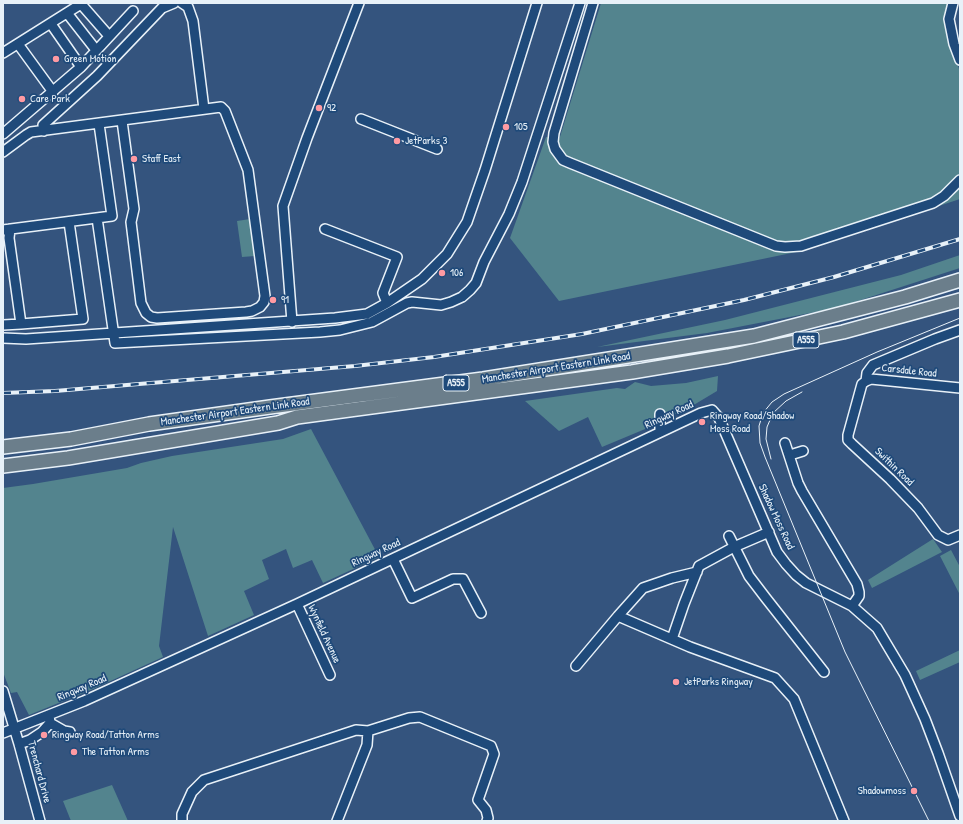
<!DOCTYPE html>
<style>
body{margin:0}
#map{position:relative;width:963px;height:824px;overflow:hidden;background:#34547e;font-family:"Patrick Hand",sans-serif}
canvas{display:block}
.frame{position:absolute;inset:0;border:4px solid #e8f1f8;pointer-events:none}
</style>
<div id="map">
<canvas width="963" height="824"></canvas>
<div class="frame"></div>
</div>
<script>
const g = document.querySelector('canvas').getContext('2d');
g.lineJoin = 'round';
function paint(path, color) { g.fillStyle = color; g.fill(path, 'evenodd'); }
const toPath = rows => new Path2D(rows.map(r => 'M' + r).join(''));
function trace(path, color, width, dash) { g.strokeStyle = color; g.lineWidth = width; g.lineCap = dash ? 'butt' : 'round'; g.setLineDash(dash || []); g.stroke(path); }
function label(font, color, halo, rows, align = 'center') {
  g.font = font + ' "Patrick Hand",sans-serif'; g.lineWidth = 3.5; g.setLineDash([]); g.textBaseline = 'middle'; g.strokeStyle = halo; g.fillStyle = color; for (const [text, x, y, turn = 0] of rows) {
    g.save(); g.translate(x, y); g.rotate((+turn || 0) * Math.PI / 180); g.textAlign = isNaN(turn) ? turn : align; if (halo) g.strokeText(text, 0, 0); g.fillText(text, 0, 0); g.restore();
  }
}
paint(toPath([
 [601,3,949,3,944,17,946,30,960,72,960,199,806,250,559,301,510,238,546,137,559,140],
 [250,219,255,256,242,257,237,221],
 [960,255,960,268,836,308,707,333,597,347,725,320,901,275],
 [718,376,717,391,692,406,667,418,664,413,656,426,650,427,602,447,588,417,559,431,525,401,617,388,625,389,635,382,651,386,686,383],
 [311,429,379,557,323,583,312,560,293,568,286,549,262,560,269,579,244,591,254,615,208,636,173,527,159,646,163,657,93,689,29,715,17,692,11,693,3,672,3,488,33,484,127,468,141,463,172,456,283,439],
 [933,539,942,552,872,588,868,580],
 [951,550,960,567,960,595,940,556],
 [960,650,960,662,920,680,916,671],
 [112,785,128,821,71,821,63,801]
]), '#53848e');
const minor = toPath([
 [182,3,188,7,193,21,204,109],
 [593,3,554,133,553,142,555,149,563,160,570,163,776,246,785,247,801,246,810,243,933,203,944,196,960,180],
 [953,3,949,19,954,44,960,60],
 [67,13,96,50],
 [51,24,81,67],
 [18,44,53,92],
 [3,53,81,4,109,36],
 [361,119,437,149],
 [44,131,43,125,97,76,162,8,174,3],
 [3,134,81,67,133,11],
 [3,152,26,135,31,132,221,107,225,111,248,170,265,296,264,302,260,307,252,311,246,312,157,318,151,317,146,313,141,303,131,222,134,209,122,121],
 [97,218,115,343,320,332,340,330,372,322,407,303,412,302,441,305,451,302,462,297,470,290,476,283,484,262,509,214,522,182,580,3],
 [325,229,397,257,383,293,387,303],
 [3,230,112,216,99,124],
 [292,322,283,206,307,138,359,3],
 [21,324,83,319,69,222],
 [3,325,21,324,9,238,10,229],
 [3,338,26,339,335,318,367,314,387,303,422,279,447,254,467,222,485,170,537,3],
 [866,381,867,373,873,365,935,339,960,330],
 [960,388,871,379,866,381,862,384,848,435,848,440,852,444,890,479,918,508,938,535,948,540,960,535],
 [660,414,660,432],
 [785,443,798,483,802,491,857,584,859,592,859,596,852,606],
 [790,455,803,451],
 [729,536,749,576,765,597,824,672],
 [393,559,412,598,453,579,463,579,481,613],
 [297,604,330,675],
 [618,616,643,588,672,578,697,572],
 [672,639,684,604,699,566,734,547,769,532],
 [576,666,618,616,690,647,775,678,794,699,844,821],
 [3,691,19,744,40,821],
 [50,723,64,731,70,732],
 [3,733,84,701,150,671,297,604,701,413,712,410,719,418,777,552,786,564,796,575,806,583,852,606,877,628,905,675,925,719,938,753,960,816],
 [19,744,30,740,42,732,50,723,49,715],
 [182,821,182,814,192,792,204,780,356,730,368,731,409,718,420,717,491,746,494,754,478,800,486,810,488,818,487,821],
 [337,821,367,745,368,731]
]);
const highway = toPath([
 [3,447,71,439,149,424,270,407,483,379,754,336,905,297,960,280],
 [3,466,68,458,278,423,297,417,632,372,728,356,843,332,960,300]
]);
trace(minor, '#e8f1f8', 12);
trace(highway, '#e8f1f8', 16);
trace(minor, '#1f4a7a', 9);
trace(highway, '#6b7e8b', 13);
trace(toPath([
 [771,459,766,439,767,427,773,413,786,401,802,392],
 [929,821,845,652,765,457,760,443,759,426,763,413,772,402,784,394,877,352,960,318]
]), '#e8f1f8', 1);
const rail = toPath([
 [3,393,55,391,355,366,434,357,582,334,744,300,834,277,960,239]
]);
trace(rail, '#e8f1f8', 4);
trace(rail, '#1f4a7a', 2.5, [8]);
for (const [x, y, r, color] of [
 [56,59,4,"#ff9aa2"],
 [22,99,4,"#ff9aa2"],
 [319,108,4,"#ff9aa2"],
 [506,127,4,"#ff9aa2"],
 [397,141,4,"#ff9aa2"],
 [134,159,4,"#ff9aa2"],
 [442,273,4,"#ff9aa2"],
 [273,300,4,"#ff9aa2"],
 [702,422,4,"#ff9aa2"],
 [676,682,4,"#ff9aa2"],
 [44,735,4,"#ff9aa2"],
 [74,752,4,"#ff9aa2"],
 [914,791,4,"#ff9aa2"]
]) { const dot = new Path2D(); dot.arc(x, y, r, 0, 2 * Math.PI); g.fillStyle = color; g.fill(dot); trace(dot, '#1f4a7a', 1.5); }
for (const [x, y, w] of [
 [806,340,26],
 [456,383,26]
]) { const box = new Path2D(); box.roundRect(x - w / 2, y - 8, w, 16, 3); g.fillStyle = '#1f4a7a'; g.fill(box); trace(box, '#e8f1f8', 1); }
label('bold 10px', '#e8f1f8', null, [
 ["A555",806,340],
 ["A555",456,383]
]);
label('11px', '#e8f1f8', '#1f4a7a', [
 ["Green Motion",64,59],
 ["Care Park",30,99],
 ["92",327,108],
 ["105",514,127],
 ["JetParks 3",405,141],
 ["Staff East",142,159],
 ["106",450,273],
 ["91",281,300],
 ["Ringway Road/Shadow",710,416],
 ["Moss Road",710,429],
 ["JetParks Ringway",684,682],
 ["Ringway Road/Tatton Arms",52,735],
 ["The Tatton Arms",82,752],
 ["Shadowmoss",906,791,"right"]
], 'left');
label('11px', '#e8f1f8', '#1f4a7a', [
 ["Manchester Airport Eastern Link Road",556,368,-9],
 ["Carsdale Road",909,371,6],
 ["Manchester Airport Eastern Link Road",235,412,-8],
 ["Ringway Road",669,415,-25],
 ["Swithin Road",894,467,44],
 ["Shadow Moss Road",776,517,65],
 ["Ringway Road",376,553,-25],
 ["Wynfield Avenue",324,634,65],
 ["Ringway Road",82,688,-23],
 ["Trenchard Drive",39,772,75]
]);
</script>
